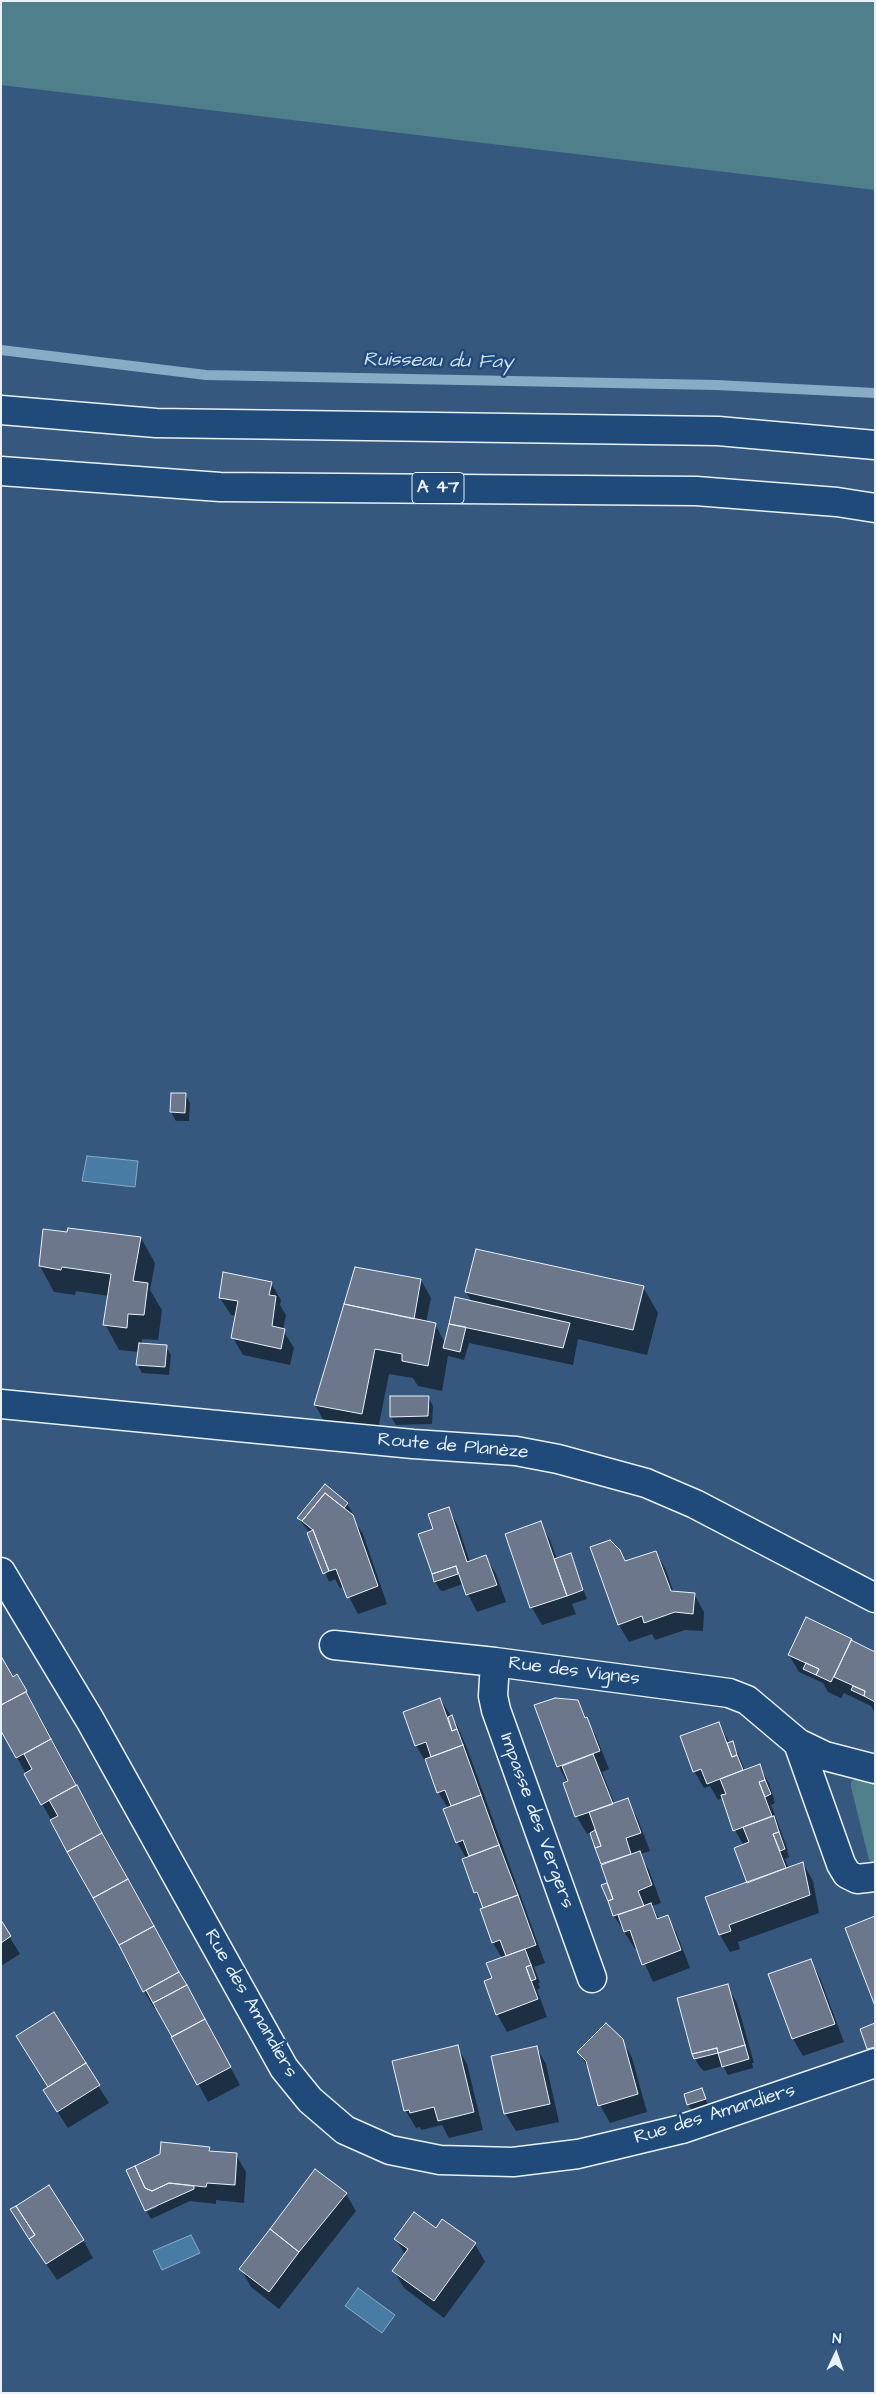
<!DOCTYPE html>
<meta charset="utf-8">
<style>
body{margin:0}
#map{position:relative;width:876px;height:2394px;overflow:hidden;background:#36587f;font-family:"Architects Daughter",sans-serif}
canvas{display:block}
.frame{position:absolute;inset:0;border:2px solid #e8f1f8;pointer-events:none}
.north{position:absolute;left:811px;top:2329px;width:50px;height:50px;-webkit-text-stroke:4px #1f4a7a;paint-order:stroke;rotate:3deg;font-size:14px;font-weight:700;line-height:20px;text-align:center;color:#e8f1f8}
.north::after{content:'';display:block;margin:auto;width:18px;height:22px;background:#e8f1f8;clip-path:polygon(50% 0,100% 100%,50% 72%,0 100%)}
</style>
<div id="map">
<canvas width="876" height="2394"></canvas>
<div class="frame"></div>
<div class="north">N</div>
</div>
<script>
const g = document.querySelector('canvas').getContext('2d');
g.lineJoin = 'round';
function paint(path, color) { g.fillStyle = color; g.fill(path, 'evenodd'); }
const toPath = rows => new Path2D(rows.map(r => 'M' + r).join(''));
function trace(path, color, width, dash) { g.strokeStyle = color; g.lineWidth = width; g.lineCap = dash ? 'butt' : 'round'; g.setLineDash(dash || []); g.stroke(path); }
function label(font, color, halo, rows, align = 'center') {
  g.font = font + ' "Architects Daughter",sans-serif'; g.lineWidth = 5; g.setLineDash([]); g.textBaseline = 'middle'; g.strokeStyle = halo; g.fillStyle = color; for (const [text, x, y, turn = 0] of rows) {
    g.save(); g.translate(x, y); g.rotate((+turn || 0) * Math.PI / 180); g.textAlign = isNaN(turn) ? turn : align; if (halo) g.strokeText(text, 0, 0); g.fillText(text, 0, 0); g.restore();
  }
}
paint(toPath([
 [1,1,875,1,875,190,1,85],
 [855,1779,875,1781,875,1865,869,1860,851,1787,851,1782]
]), '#4e7f8a');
const water = toPath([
 [87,1156,138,1161,135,1187,82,1181,87,1156],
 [191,2235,200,2253,162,2270,153,2251,191,2235],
 [358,2288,395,2315,382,2333,345,2306,358,2288]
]);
paint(water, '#487ca5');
trace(water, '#88abc6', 1);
paint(toPath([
 [172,1094,185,1094,190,1103,189,1121,176,1121,171,1112],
 [44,1230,141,1238,155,1263,150,1290,162,1310,158,1340,142,1339,142,1344,166,1347,171,1355,169,1375,142,1373,137,1364,139,1352,119,1350,105,1324,109,1296,76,1291,75,1295,54,1292,40,1266],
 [421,1280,431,1298,426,1323,435,1324,445,1343,472,1302,466,1292,643,1287,658,1313,647,1355,578,1339,573,1365,469,1343,464,1360,448,1356,442,1391,418,1386,413,1378,389,1374,376,1439,329,1430,315,1405],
 [271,1283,281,1300,280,1305,286,1315,283,1330,294,1348,290,1365,243,1355,233,1338,236,1316,231,1315,220,1298],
 [428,1397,433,1406,432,1424,396,1425,391,1417],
 [347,1504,352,1512,350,1514,363,1534,387,1604,358,1614,344,1587,340,1588,335,1579,329,1582,310,1533,298,1518],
 [448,1508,458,1526,470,1562,486,1557,496,1574,506,1602,477,1612,463,1584,443,1591,440,1590,435,1581,434,1530],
 [540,1523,550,1540,557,1559,570,1554,587,1599,572,1604,576,1614,542,1625,532,1608,506,1534],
 [592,1547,619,1551,626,1562,656,1552,666,1570,674,1593,694,1594,704,1612,703,1631,685,1630,655,1640,652,1634,629,1642,619,1625],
 [852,1643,875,1653,875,1713,871,1706,844,1693,841,1698,828,1692,823,1683,799,1672,789,1655],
 [1,1658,13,1678,17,1676,27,1693,240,2085,208,2102,157,2007,154,2008,144,1991,1,1728],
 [440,1699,457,1725,467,1748,545,1963,534,1967,540,1983,538,1983,540,1988,537,1990,547,2017,507,2032,497,2014,493,1979,502,1958,493,1943,481,1910,484,1908,475,1892,466,1858,457,1842,448,1808,438,1792,428,1762,426,1763,416,1745],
 [577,1701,596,1736,609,1769,602,1772,615,1805,627,1800,637,1817,650,1851,640,1854,649,1870,661,1903,652,1906,659,1919,667,1916,677,1934,690,1968,653,1982,638,1948,635,1949,614,1916,603,1885,606,1884,612,1891,591,1833,587,1834,577,1817,564,1783,567,1782,559,1767,536,1706],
 [719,1723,730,1744,732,1743,737,1751,745,1771,759,1766,769,1783,775,1803,771,1805,788,1850,787,1851,789,1857,785,1859,789,1869,803,1863,813,1881,819,1913,738,1942,740,1949,730,1952,720,1935,707,1898,748,1883,744,1846,735,1830,723,1798,718,1800,710,1786,704,1788,694,1771],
 [707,1767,696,1772,696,1769],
 [1,1923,20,1954,1,1966],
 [810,1960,820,1978,844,2042,803,2056,793,2039],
 [727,1986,737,2003,754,2063,752,2063,753,2068,728,2075,723,2066,704,2071,700,2067,695,2059,679,1999],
 [53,2014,109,2103,68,2128,55,2108,49,2088],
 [875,2024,875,2060,862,2029],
 [622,2040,632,2058,647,2112,610,2123,600,2105,589,2070,579,2052],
 [457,2046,467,2064,483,2130,449,2138,442,2125,421,2130,420,2127,416,2128,406,2111,393,2061],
 [536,2047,546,2064,559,2122,516,2131,505,2113],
 [702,2090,709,2108,693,2113,688,2104],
 [209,2148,212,2152,236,2155,246,2172,244,2203,216,2200,216,2204,190,2201,151,2219,147,2212,157,2207,157,2204,127,2170],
 [346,2194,356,2211,279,2309,251,2287,241,2269],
 [436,2229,475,2244,485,2262,444,2318,404,2288,394,2271,405,2255,396,2239],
 [83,2240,93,2258,57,2280,41,2256]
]), '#0007');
trace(toPath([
 [1,350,206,375,716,385,875,393]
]), '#88abc6', 10);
const building = toPath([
 [171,1093,186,1093,185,1113,170,1112,171,1093],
 [68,1228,141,1237,133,1281,148,1283,144,1315,128,1314,127,1328,103,1325,111,1274,62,1267,61,1270,39,1266,43,1229,67,1232,68,1228],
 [476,1249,644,1286,633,1330,465,1292,476,1249],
 [355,1267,421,1279,414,1319,344,1304,355,1267],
 [223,1272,272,1282,269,1295,276,1296,272,1326,285,1329,281,1349,231,1338,238,1301,219,1298,223,1272],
 [455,1297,570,1323,563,1348,449,1324,455,1297],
 [344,1304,436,1323,428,1366,402,1361,402,1354,375,1349,362,1414,314,1405,344,1304],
 [449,1324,466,1327,460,1352,443,1348,449,1324],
 [139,1343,167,1345,165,1367,136,1365,139,1343],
 [390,1396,429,1396,428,1416,390,1417,390,1396],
 [325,1484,348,1503,344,1508,325,1493,302,1521,297,1518,325,1484],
 [325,1493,353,1515,378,1586,347,1598,336,1569,329,1571,313,1530,302,1521,325,1493],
 [449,1507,467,1562,486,1555,497,1585,466,1595,456,1566,432,1574,418,1534,433,1529,428,1514,449,1507],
 [541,1521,567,1596,530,1608,505,1534,541,1521],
 [313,1530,329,1571,323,1574,307,1533,313,1530],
 [610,1540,620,1550,625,1561,656,1551,671,1591,695,1593,693,1614,675,1612,644,1623,642,1616,618,1625,590,1547,610,1540],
 [571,1553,583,1590,567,1596,554,1559,571,1553],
 [456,1566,458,1574,434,1582,432,1574,456,1566],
 [806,1617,852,1639,831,1682,816,1675,819,1669,788,1655,806,1617],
 [851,1640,875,1652,875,1702,864,1696,865,1691,834,1677,851,1640],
 [1,1656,13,1677,17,1674,27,1691,1,1705,1,1656],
 [806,1663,819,1669,816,1675,803,1669,806,1663],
 [853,1686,865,1691,864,1696,851,1690,853,1686],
 [26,1692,51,1739,16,1758,1,1731,1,1705,26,1692],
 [440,1698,452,1731,457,1729,463,1745,431,1757,426,1742,415,1746,403,1712,440,1698],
 [555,1698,578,1700,585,1718,587,1717,600,1751,557,1767,534,1705,555,1698],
 [452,1715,457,1729,452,1731,448,1717,452,1715],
 [719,1722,732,1757,737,1755,743,1770,707,1784,701,1769,693,1772,680,1736,719,1722],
 [51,1739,76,1785,41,1805,24,1774,32,1769,24,1754,51,1739],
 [733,1741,737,1755,732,1757,727,1743,733,1741],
 [463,1745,481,1795,451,1806,445,1790,437,1793,425,1759,463,1745],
 [593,1754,613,1804,575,1817,563,1783,568,1781,562,1766,593,1754],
 [760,1764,765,1780,759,1782,772,1816,733,1831,721,1795,726,1794,720,1779,760,1764],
 [765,1780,771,1794,765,1797,759,1782,765,1780],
 [77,1785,102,1833,67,1852,50,1820,58,1816,49,1800,77,1785],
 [481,1795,499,1845,469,1856,463,1840,456,1843,443,1809,481,1795],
 [628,1798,641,1833,626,1838,631,1854,601,1864,595,1848,601,1846,589,1812,628,1798],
 [774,1816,779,1832,773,1834,786,1868,747,1883,734,1848,749,1842,743,1827,774,1816],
 [595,1830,601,1846,595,1848,590,1833,595,1830],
 [779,1832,785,1849,780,1851,773,1834,779,1832],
 [102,1833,128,1879,93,1898,67,1852,102,1833],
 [499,1845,518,1895,483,1908,477,1892,474,1893,462,1859,499,1845],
 [640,1851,652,1885,638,1891,644,1906,613,1916,608,1901,613,1899,601,1865,640,1851],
 [803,1862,810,1895,729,1925,731,1931,719,1935,705,1897,803,1862],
 [128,1879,154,1926,119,1945,93,1898,128,1879],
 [607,1883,613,1899,608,1901,601,1885,607,1883],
 [518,1895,536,1945,506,1956,500,1940,492,1943,480,1909,518,1895],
 [651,1903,657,1919,668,1915,681,1950,642,1965,630,1930,624,1932,618,1915,651,1903],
 [875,1916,875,2006,845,1928,875,1916],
 [1,1920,11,1936,1,1943,1,1920],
 [154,1926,179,1972,143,1992,119,1945,154,1926],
 [525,1949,531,1965,526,1967,538,1999,496,2015,484,1981,492,1978,486,1963,525,1949],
 [811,1959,835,2024,792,2039,768,1974,811,1959],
 [531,1965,536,1979,531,1981,526,1967,531,1965],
 [179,1972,187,1985,153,2003,146,1990,179,1972],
 [728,1984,745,2045,718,2053,717,2048,692,2054,677,1998,728,1984],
 [187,1985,205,2019,172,2037,153,2003,187,1985],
 [54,2012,86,2063,48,2087,16,2036,54,2012],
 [205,2019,231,2067,197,2085,171,2037,205,2019],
 [606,2023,623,2039,638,2094,598,2106,586,2061,577,2052,606,2023],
 [875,2023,875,2047,867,2049,860,2029,875,2023],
 [458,2045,474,2112,438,2121,434,2107,410,2113,409,2110,404,2111,392,2061,458,2045],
 [745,2045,749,2059,722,2067,718,2053,745,2045],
 [537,2046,550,2104,504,2114,491,2056,537,2046],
 [717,2048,718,2053,694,2059,692,2054,717,2048],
 [86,2063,100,2085,57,2112,43,2090,86,2063],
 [702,2088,706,2099,687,2105,684,2094,702,2088],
 [161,2142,210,2147,209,2151,237,2153,235,2185,207,2183,206,2187,169,2183,152,2191,145,2188,135,2166,160,2154,161,2142],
 [135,2166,145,2188,152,2191,169,2183,194,2186,194,2189,145,2211,126,2170,135,2166],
 [315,2169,347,2193,299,2252,270,2229,315,2169],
 [49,2185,84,2240,46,2264,29,2239,35,2235,16,2206,49,2185],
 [16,2206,35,2235,29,2239,10,2209,16,2206],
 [414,2212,436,2228,442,2219,476,2243,434,2301,392,2271,408,2249,394,2239,414,2212],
 [270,2229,299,2252,269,2292,239,2269,270,2229]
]);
paint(building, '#6d778c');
trace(building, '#e8f1f8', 1);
const minor = toPath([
 [1,1404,413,1444,516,1451,558,1459,646,1483,695,1504,875,1598],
 [1,1572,90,1720,284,2068,310,2100,345,2130,390,2150,440,2160,513,2162,578,2154,682,2129,875,2063],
 [334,1645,495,1662,729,1693,747,1700,798,1743,825,1756,875,1769],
 [495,1662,493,1696,496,1710,592,1978],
 [798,1743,841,1864,847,1874,857,1879,875,1877]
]);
const highway = toPath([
 [1,410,156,423,718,431,875,445],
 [1,471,220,487,696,491,837,502,875,508]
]);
trace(minor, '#e8f1f8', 31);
trace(highway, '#e8f1f8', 31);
trace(minor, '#1f4a7a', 28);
trace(highway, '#1f4a7a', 28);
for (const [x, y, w] of [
 [438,488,52]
]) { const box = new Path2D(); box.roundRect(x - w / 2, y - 15.5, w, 31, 4); g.fillStyle = '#1f4a7a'; g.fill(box); trace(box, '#e8f1f8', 1); }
label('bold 18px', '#e8f1f8', null, [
 ["A 47",438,488]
]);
label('19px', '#e8f1f8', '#1f4a7a', [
 ["Route de Planèze",453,1447,5],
 ["Rue des Vignes",574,1672,7],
 ["Impasse des Vergers",536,1821,70],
 ["Rue des Amandiers",250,2004,60],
 ["Rue des Amandiers",715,2115,-17]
]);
label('italic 20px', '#d0dfec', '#1f4a7a', [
 ["Ruisseau du Fay",438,362,1]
]);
</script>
